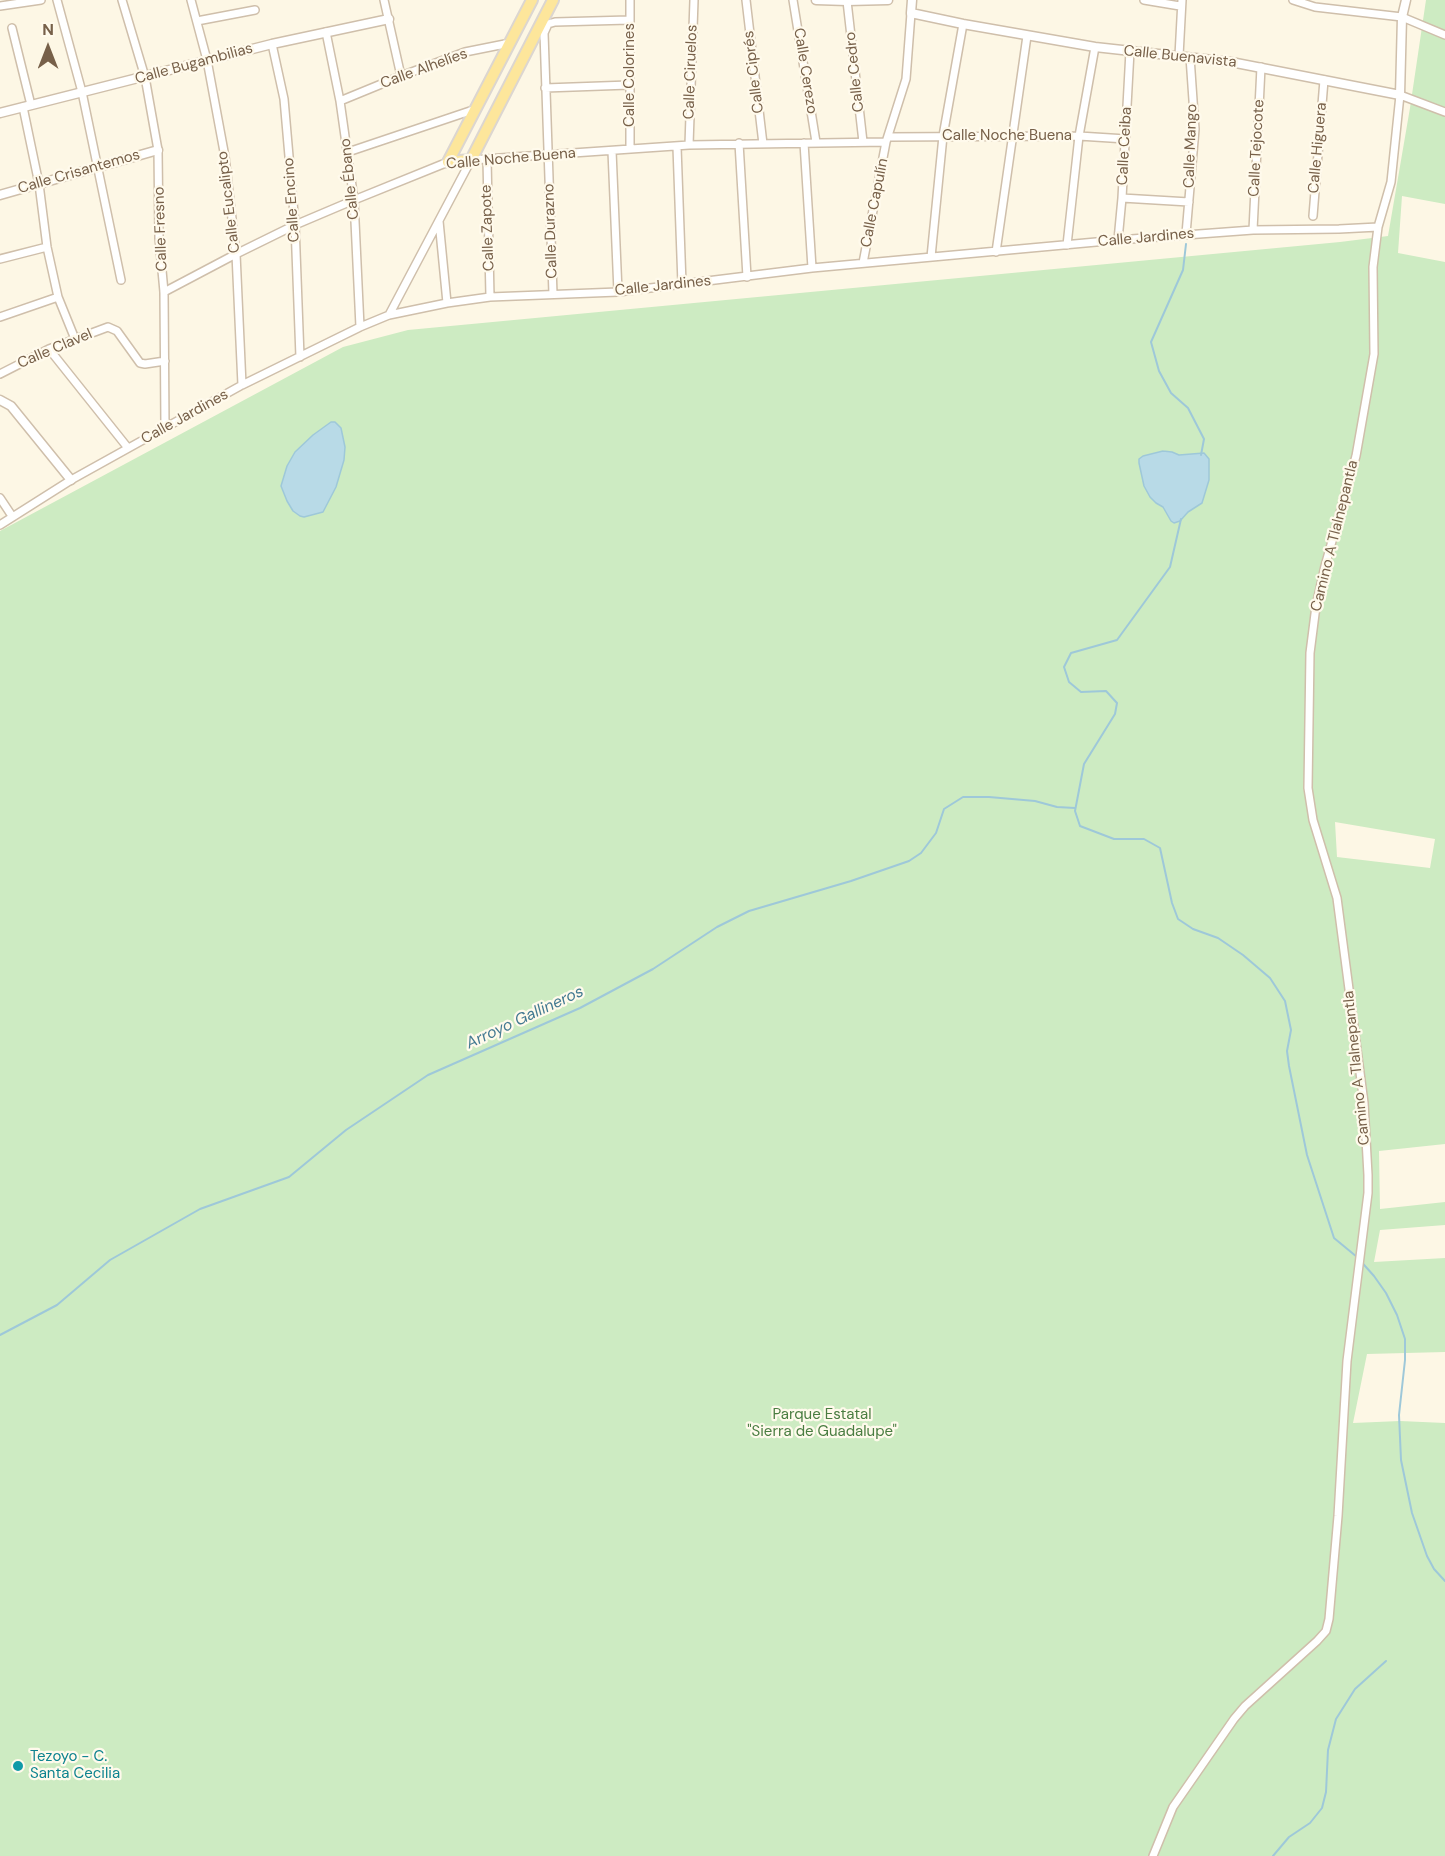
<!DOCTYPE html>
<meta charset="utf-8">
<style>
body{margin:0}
#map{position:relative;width:1445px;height:1856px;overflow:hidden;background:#fdf7e5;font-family:"DM Sans",sans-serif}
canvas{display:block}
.north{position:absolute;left:18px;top:18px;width:60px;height:60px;-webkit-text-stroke:4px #fffaec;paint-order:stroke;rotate:0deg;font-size:16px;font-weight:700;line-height:24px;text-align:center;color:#776049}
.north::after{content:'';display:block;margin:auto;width:21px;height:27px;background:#776049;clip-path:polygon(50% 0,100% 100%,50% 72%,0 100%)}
</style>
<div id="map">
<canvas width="1445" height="1856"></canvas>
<div class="north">N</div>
</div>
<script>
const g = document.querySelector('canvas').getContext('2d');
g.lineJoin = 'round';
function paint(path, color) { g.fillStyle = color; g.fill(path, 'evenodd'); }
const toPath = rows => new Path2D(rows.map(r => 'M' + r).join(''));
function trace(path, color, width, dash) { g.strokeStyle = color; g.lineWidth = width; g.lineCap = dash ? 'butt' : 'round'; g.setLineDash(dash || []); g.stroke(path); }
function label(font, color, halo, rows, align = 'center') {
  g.font = font + ' "DM Sans",sans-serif'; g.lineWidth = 4.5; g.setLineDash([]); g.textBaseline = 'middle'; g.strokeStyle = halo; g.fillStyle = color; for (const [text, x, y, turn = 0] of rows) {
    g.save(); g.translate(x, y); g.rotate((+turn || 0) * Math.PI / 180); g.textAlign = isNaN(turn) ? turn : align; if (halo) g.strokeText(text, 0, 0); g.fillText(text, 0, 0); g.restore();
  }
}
paint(toPath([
 [1426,0,1445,0,1445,204,1402,196,1398,253,1445,262,1445,1144,1379,1151,1380,1209,1445,1202,1445,1225,1380,1230,1374,1262,1445,1258,1445,1352,1367,1354,1353,1423,1400,1421,1445,1423,1445,1856,0,1856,0,531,343,347,408,330,1340,242,1388,236,1410,108],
 [1335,822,1435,839,1430,868,1337,857]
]), '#cdebc2');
const water = toPath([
 [331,422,335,422,341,428,345,447,344,460,336,487,323,512,304,517,300,516,293,511,287,501,281,486,287,466,295,452,313,435,331,422],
 [1163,451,1172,452,1179,455,1204,453,1209,459,1209,480,1202,503,1188,512,1180,521,1174,523,1171,521,1163,507,1156,503,1150,497,1144,486,1139,463,1139,459,1143,456,1163,451]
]);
paint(water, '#b8dae7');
trace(water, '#9ec8d9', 1.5);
trace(toPath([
 [1186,244,1183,270,1151,342,1159,371,1171,393,1188,408,1204,439,1201,455],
 [1181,519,1170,567,1117,640,1071,653,1064,667,1069,682,1081,692,1106,691,1117,703,1115,714,1084,764,1075,811,1080,826,1114,839,1144,839,1160,848,1172,903,1178,919,1193,929,1218,938,1243,955,1270,978,1285,1001,1291,1030,1287,1051,1289,1066,1307,1155,1334,1238,1357,1257,1374,1276,1386,1293,1397,1315,1405,1339,1405,1360,1399,1415,1401,1460,1412,1513,1427,1556,1434,1569,1445,1581],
 [0,1335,57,1305,110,1260,200,1209,289,1177,346,1130,428,1075,580,1008,653,969,717,927,749,911,851,881,909,861,921,853,936,833,944,809,963,797,989,797,1035,801,1057,807,1075,808],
 [1273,1856,1289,1837,1310,1823,1322,1808,1326,1792,1328,1750,1336,1719,1355,1689,1386,1661]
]), '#9ec8d9', 2);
const minor = toPath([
 [57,0,82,92,121,280],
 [122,0,145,77,158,150,159,238,164,292,165,427],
 [191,0,207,60,225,157,236,254,242,385],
 [384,0,401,76],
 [630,0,630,149],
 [746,0,763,144],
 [793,0,816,142],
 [1144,0,1180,6],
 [1293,0,1315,7,1402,17,1445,35],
 [847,1,863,142],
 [0,6,41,0],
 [197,21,255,10],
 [12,28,31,105],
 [326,32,340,101,354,200,360,327],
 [272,44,284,99,295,225,300,357],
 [1179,56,1182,0],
 [545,88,629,85],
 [340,101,401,76,465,52,510,43],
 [23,107,39,184,47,247,58,297,75,339],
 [888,137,1079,136,1126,139],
 [739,143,747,277],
 [804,143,812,268],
 [689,145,694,0],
 [677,147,682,284],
 [612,151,618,292],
 [348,152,476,109],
 [487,159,490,297],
 [1122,198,1189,202],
 [1313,216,1324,80],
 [439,221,447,303],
 [1253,230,1261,67],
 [1186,234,1195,129,1190,57],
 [1118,240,1122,198,1130,51],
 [1067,245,1079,136,1095,47],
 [996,252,1027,36],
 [931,257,943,136,963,24],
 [0,259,47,247],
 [863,263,886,142,906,79,911,13],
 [164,292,236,254,295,225,354,200,448,162],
 [553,294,544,33,548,24,555,22,629,20],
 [389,315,471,160,689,145,886,142],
 [0,317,58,297],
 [49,349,128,448],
 [0,374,49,349,108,327,117,331,140,363,145,364,165,361],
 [0,498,12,516],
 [0,525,71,480,242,385,360,327,389,315,447,303,490,297,618,292,812,268,1118,240,1253,230,1339,229,1378,227],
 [1153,1856,1173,1807,1234,1719,1245,1706,1317,1641,1326,1631,1329,1619,1338,1516,1347,1361,1368,1193,1368,1175,1364,1103,1337,898,1313,820,1308,788,1310,653,1316,606,1325,566,1356,456,1374,354,1373,267,1378,227,1391,182,1400,95,1445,112]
]);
const tertiary = toPath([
 [816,0,847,1,888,0],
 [912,0,911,13,963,24,1095,47,1231,62,1400,95,1402,17,1406,0],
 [0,113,272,44,389,19],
 [0,195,158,150],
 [0,400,11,406,71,480]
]);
const primary = toPath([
 [448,162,471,160,553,0],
 [448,162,532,0]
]);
trace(minor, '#cfbfab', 10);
trace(tertiary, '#cfbfab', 11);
trace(primary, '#dcd6d0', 14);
trace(minor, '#fff', 7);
trace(tertiary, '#fff', 8);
trace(primary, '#fde69b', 10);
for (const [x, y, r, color] of [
 [18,1766,6,"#0f9aa8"]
]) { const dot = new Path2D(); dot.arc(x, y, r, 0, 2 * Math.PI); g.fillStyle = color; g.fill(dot); trace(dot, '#fffaec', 2); }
label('15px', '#776049', '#fffaec', [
 ["Calle Buenavista",1180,57,6],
 ["Calle Bugambilias",194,64,-15],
 ["Calle Alhelíes",424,69,-20],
 ["Calle Cerezo",805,71,81],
 ["Calle Ciruelos",691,72,-88],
 ["Calle Ciprés",754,72,-97],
 ["Calle Cedro",855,72,-96],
 ["Calle Colorines",630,75,-90],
 ["Calle Noche Buena",1007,136],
 ["Calle Ceiba",1125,146,-87],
 ["Calle Mango",1191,146,-88],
 ["Calle Tejocote",1257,148,-87],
 ["Calle Higuera",1318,148,-85],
 ["Calle Noche Buena",511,159,-5],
 ["Calle Crisantemos",79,172,-16],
 ["Calle Ébano",350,179,-96],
 ["Calle Encino",292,200,-94],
 ["Calle Eucalipto",229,202,-97],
 ["Calle Capulín",875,203,-79],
 ["Calle Zapote",488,228,-92],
 ["Calle Fresno",161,229,-92],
 ["Calle Durazno",551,231,-92],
 ["Calle Jardines",1146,238,-5],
 ["Calle Jardines",663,286,-6],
 ["Calle Clavel",55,349,-23],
 ["Calle Jardines",185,417,-29],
 ["Camino A Tlalnepantla",1335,536,-76],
 ["Camino A Tlalnepantla",1357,1068,-96]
]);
label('15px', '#4a7d41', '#fffaec', [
 ["Parque Estatal",822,1415],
 ["\"Sierra de Guadalupe\"",822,1432]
]);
label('15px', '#0d838f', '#fffaec', [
 ["Tezoyo - C.",30,1757],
 ["Santa Cecilia",30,1774]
], 'left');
label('italic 16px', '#447a92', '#fffaec', [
 ["Arroyo Gallineros",525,1018,-25]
]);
</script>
